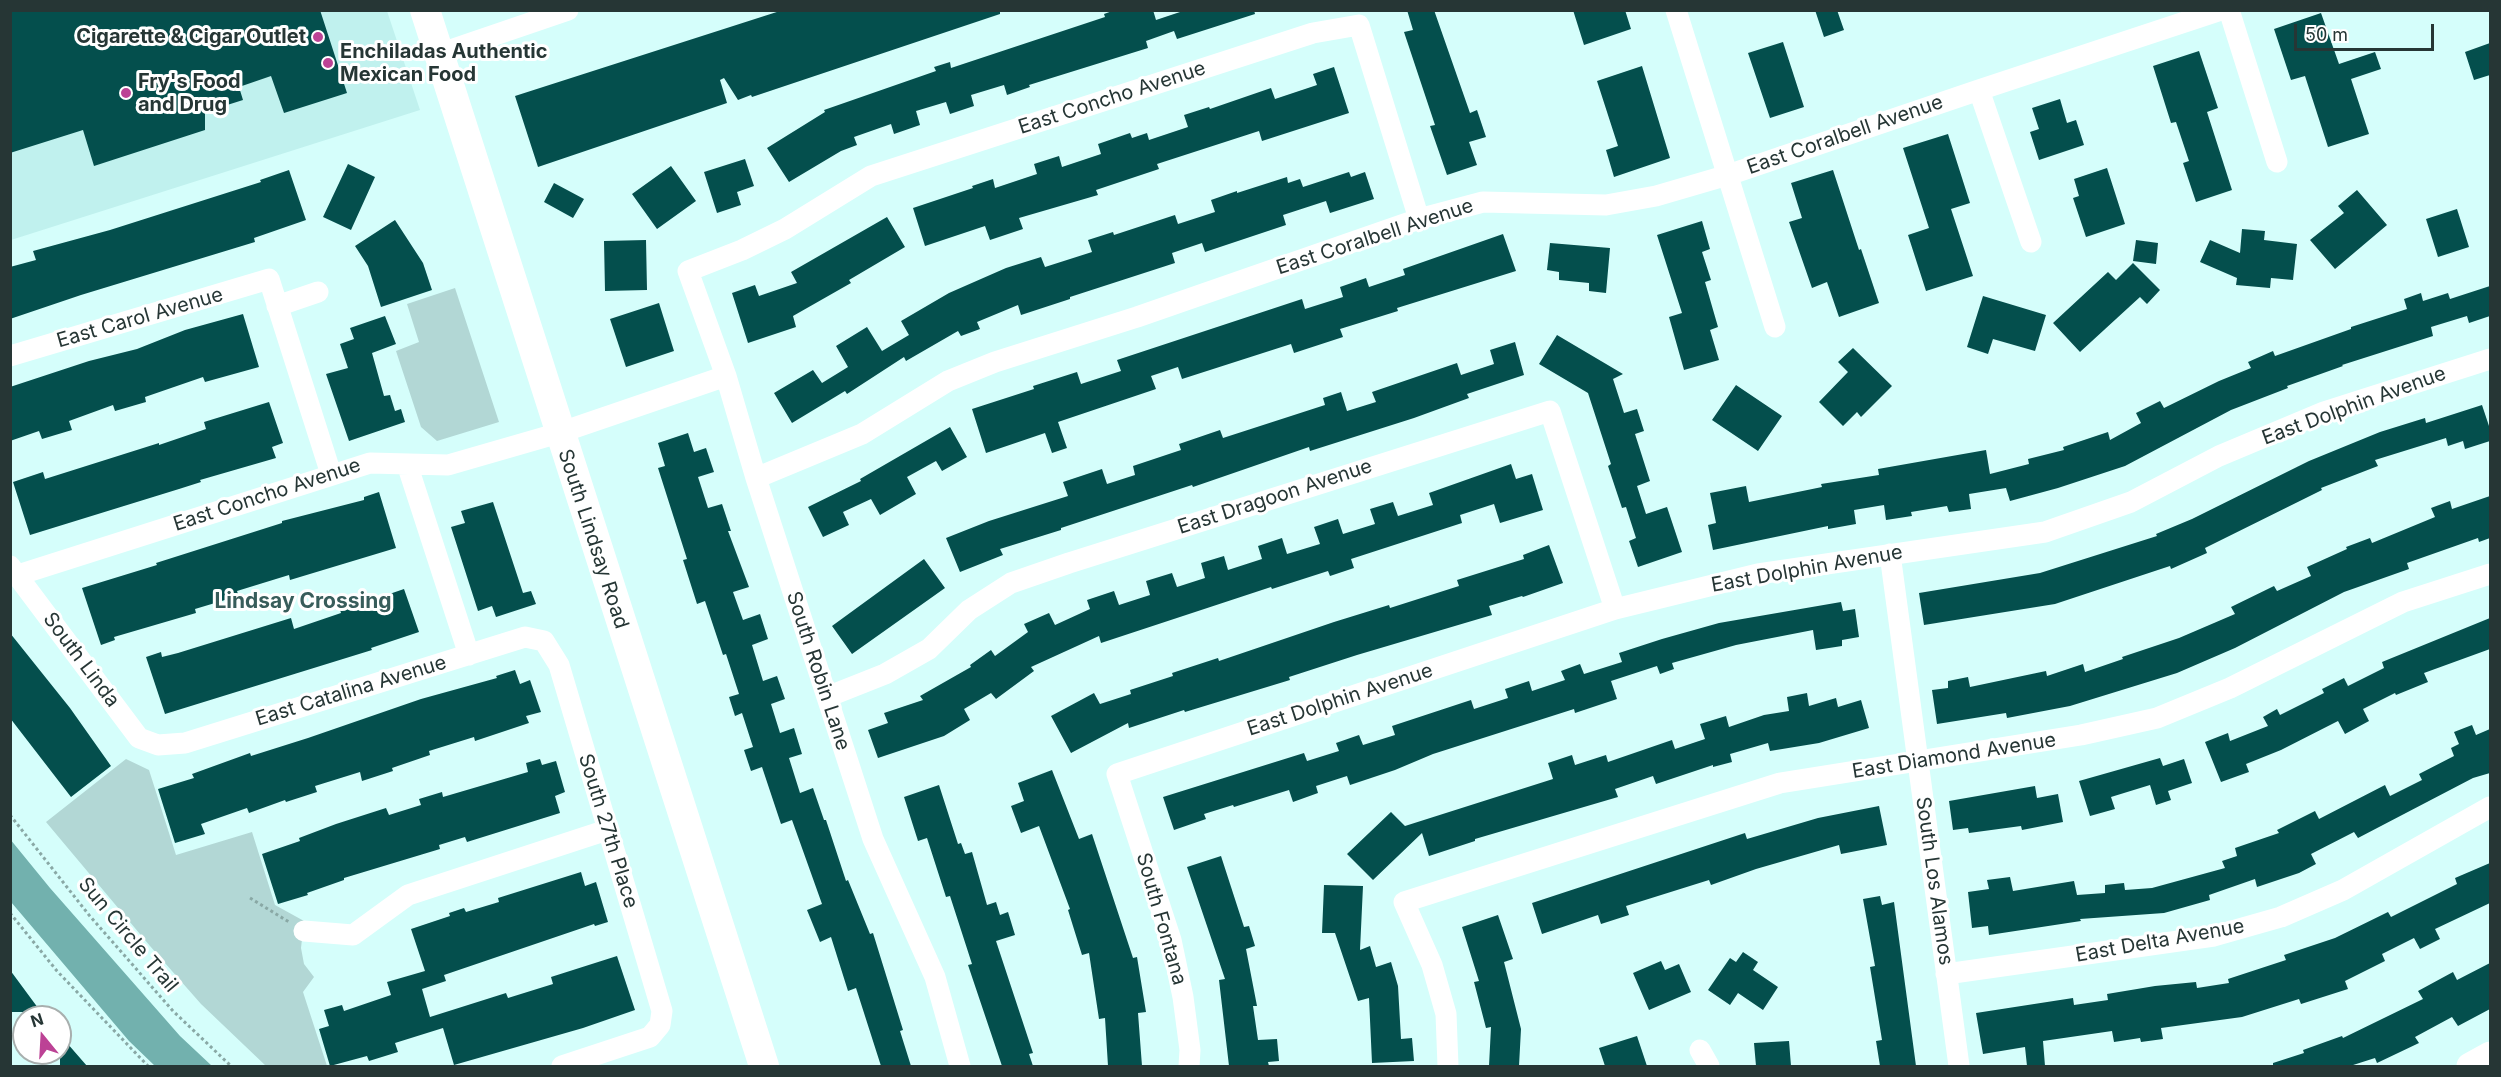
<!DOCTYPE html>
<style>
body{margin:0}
#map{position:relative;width:2501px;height:1077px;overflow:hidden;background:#d5fefb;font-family:Inter,sans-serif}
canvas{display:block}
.frame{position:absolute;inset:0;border:12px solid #263635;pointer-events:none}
.north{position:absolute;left:12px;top:1005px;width:60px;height:60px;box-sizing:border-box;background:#fff;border:2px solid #a8afae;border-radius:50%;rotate:342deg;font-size:16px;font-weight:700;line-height:24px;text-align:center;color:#263635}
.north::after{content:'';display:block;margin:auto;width:21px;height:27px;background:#bc4295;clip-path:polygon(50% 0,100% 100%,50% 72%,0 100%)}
.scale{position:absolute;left:2294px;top:24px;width:140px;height:27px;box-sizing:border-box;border:3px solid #263635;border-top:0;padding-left:8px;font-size:18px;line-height:21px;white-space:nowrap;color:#263635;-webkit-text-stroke:4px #fff;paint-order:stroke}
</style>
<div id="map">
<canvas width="2501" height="1077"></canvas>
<div class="frame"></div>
<div class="north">N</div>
<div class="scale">50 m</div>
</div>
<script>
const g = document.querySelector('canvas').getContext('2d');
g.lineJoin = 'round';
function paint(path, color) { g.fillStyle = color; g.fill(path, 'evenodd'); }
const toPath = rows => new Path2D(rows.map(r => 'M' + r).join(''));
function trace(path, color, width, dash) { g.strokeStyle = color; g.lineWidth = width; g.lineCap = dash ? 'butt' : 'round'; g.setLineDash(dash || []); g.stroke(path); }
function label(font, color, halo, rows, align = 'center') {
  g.font = font + ' Inter,sans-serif'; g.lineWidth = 6; g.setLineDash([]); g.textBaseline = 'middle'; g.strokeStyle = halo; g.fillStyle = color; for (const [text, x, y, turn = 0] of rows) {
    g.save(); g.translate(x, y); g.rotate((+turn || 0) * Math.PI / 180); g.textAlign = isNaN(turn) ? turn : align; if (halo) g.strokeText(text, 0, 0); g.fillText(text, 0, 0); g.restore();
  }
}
paint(toPath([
 [10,11,387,11,420,110,11,240]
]), '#c0f1ee');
paint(toPath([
 [455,288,499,422,437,441,421,427,396,351,419,342,407,304],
 [126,759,149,770,176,855,252,832,275,905,304,921,301,948,304,964,314,977,303,992,327,1066,266,1066,201,1004,150,946,46,822]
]), '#b2d7d5');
paint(toPath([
 [10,839,50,888,180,1036,212,1066,155,1066,129,1041,11,902]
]), '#72b1ae');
paint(toPath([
 [10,10,320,10,347,93,284,113,271,76,239,87,243,100,205,112,205,130,94,166,83,130,10,153],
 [783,10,1000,10,1000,14,752,97,751,95,738,100,724,78,720,80,727,103,538,167,515,96],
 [1115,10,1153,10,1156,20,1186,10,1254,10,1255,14,1177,39,1174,31,1146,41,1148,48,1029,85,1030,87,1007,95,1004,85,971,95,974,106,950,114,946,102,916,111,920,125,894,134,891,124,854,137,857,145,841,151,789,182,767,148,825,112,824,110,936,71,934,67,950,62,951,68,1105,17,1104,14],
 [1407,10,1434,10,1470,113,1477,110,1486,137,1469,142,1477,165,1447,175,1430,126,1435,125,1404,32,1413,30],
 [1573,10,1625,10,1631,29,1584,45],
 [1815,10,1837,10,1844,30,1824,37],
 [2321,13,2339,64,2375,52,2381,69,2351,79,2369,134,2328,147,2305,76,2291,80,2274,29],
 [1783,42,1804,107,1770,118,1748,53],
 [2490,43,2490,75,2474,80,2465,52],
 [2199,51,2218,108,2207,112,2232,190,2196,202,2183,163,2189,161,2176,122,2171,123,2153,66],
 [1642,66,1670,158,1614,177,1606,150,1618,146,1597,81],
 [1334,67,1349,113,1262,141,1259,131,1157,164,1159,169,1096,190,1098,195,1019,218,1023,229,990,240,985,226,925,246,913,208,973,188,972,186,993,179,995,188,1037,174,1034,164,1059,156,1062,167,1101,154,1098,144,1130,133,1132,138,1147,133,1149,140,1188,127,1184,115,1209,107,1210,109,1271,88,1275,99,1317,85,1313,74],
 [2060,99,2067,123,2076,120,2084,145,2039,160,2030,132,2039,129,2032,108],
 [1948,134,1970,203,1951,209,1973,276,1926,291,1908,235,1929,228,1903,148],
 [745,159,754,186,737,192,741,205,717,213,704,172],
 [348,164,375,177,351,230,323,217],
 [671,166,696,201,657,229,632,194],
 [2107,168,2125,224,2086,237,2073,198,2079,196,2074,179],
 [289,170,306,220,254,238,255,242,81,295,10,319,10,267,36,260,33,251,110,230,261,182,260,180],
 [1833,170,1859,250,1861,249,1879,303,1839,317,1827,282,1812,288,1789,222,1802,218,1791,183],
 [1349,172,1351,177,1365,172,1374,199,1330,213,1326,201,1283,215,1286,225,1205,252,1202,243,1172,253,1175,263,1070,297,1070,299,1021,315,1018,305,977,322,980,329,961,336,958,331,906,361,904,357,847,394,845,391,792,423,774,393,813,370,822,383,848,367,836,346,867,327,882,351,909,335,901,321,949,293,1006,268,1041,257,1045,267,1092,252,1088,240,1113,232,1114,235,1175,215,1178,224,1215,212,1211,200,1237,191,1237,193,1287,177,1288,183,1300,179,1303,187],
 [554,183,584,199,573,218,544,202],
 [2357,190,2387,225,2335,269,2310,240,2344,213,2338,206],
 [2457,209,2469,247,2438,257,2426,219],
 [887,217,905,247,849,280,851,283,793,316,796,327,748,343,732,293,755,285,759,296,797,283,791,272],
 [395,220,423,263,432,290,381,307,368,266,355,246],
 [1702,221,1710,249,1702,252,1711,280,1705,282,1718,327,1710,330,1719,360,1684,370,1669,317,1682,313,1657,235],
 [2242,229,2265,231,2264,240,2297,244,2293,280,2271,278,2270,288,2236,285,2237,278,2200,262,2210,240,2240,253],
 [1503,234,1516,271,1397,308,1398,311,1340,329,1343,337,1294,353,1291,344,1182,379,1178,367,1151,376,1156,389,1058,422,1067,448,1052,453,1045,433,986,453,972,409,1034,389,1033,386,1077,372,1081,384,1121,371,1117,360,1302,299,1305,309,1343,297,1340,287,1366,278,1369,287,1405,275,1403,269],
 [646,240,647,290,605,291,604,241],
 [2136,240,2158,243,2156,264,2133,261],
 [1550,243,1610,248,1606,293,1589,291,1589,283,1559,280,1559,272,1547,270],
 [2133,263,2160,290,2147,304,2140,297,2080,352,2053,323,2108,272,2116,280],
 [2490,286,2490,316,2469,323,2467,316,2431,327,2433,336,2342,365,2343,366,2287,386,2288,388,2231,410,2125,466,2058,488,2010,501,2006,488,1969,494,1971,509,1949,512,1947,506,1911,512,1912,516,1886,520,1884,505,1854,510,1856,524,1828,529,1828,526,1713,550,1708,525,1716,523,1710,493,1746,486,1749,502,1822,487,1821,484,1879,475,1878,469,1986,450,1990,474,2029,464,2028,459,2064,450,2063,447,2108,432,2110,440,2141,423,2136,413,2160,401,2164,408,2219,381,2251,368,2248,362,2273,351,2275,356,2351,329,2351,327,2407,309,2404,299,2421,293,2423,301,2448,293,2450,299],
 [1983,296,2046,315,2035,351,1993,339,1988,354,1967,347],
 [659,303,674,351,626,367,610,319],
 [243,314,259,367,205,382,203,377,145,397,146,402,115,411,113,405,69,421,72,430,42,439,39,431,10,441,10,387,89,361,137,349,185,330],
 [385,316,396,344,372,353,384,396,390,395,395,411,401,409,405,422,349,441,326,374,348,368,340,344,354,339,350,328],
 [1557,335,1623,374,1613,379,1624,413,1637,409,1644,431,1635,434,1650,481,1637,486,1646,514,1667,507,1682,552,1638,567,1629,541,1636,538,1626,507,1622,508,1608,466,1611,464,1588,393,1539,364],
 [1515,342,1524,375,1467,394,1469,398,1414,418,1310,451,1309,447,1193,487,1192,485,1061,528,1061,530,1000,549,1003,555,960,572,946,538,989,521,1068,496,1063,482,1102,469,1107,484,1135,475,1133,466,1181,450,1179,444,1220,430,1223,438,1325,405,1323,398,1341,392,1347,411,1376,402,1372,392,1457,363,1461,375,1494,364,1490,350],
 [1853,348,1892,386,1861,417,1857,412,1843,426,1819,402,1848,372,1838,362],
 [1736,385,1782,416,1758,451,1712,420],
 [269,402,283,443,272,447,276,458,200,480,201,482,179,489,30,535,13,482,43,472,45,479,159,443,159,445,206,429,204,422],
 [2482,405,2490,429,2490,441,2465,449,2463,441,2448,446,2446,438,2375,460,2378,466,2321,488,2322,490,2205,548,2207,553,2171,569,2170,566,2055,604,1924,625,1919,593,2040,573,2157,536,2156,534,2192,519,2309,461,2380,432,2425,418,2426,423],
 [950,427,967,457,942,471,936,461,907,477,916,494,880,515,871,499,843,512,849,525,823,537,808,507,861,481,860,479],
 [688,433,694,452,706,448,714,472,698,477,708,508,722,504,731,531,728,531,749,587,733,592,743,620,760,614,768,639,752,645,763,681,777,676,785,699,771,704,780,733,794,728,802,754,789,758,800,793,813,788,824,820,826,820,846,881,848,880,870,934,873,933,903,1030,900,1031,911,1066,881,1066,856,988,848,991,831,937,820,942,807,910,822,904,792,820,781,824,762,767,751,771,744,750,753,747,742,713,735,716,729,697,739,694,726,654,723,655,705,601,697,604,683,560,687,559,658,468,665,466,658,443],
 [1511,464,1516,479,1532,474,1543,510,1500,523,1494,504,1460,515,1462,523,1351,559,1354,568,1330,576,1328,571,1272,589,1271,587,1101,643,1099,636,1031,667,1034,671,996,699,991,693,964,709,970,720,944,736,878,758,868,730,888,723,884,713,923,700,920,696,971,667,970,665,991,650,995,656,1028,632,1024,624,1049,613,1055,625,1090,609,1087,600,1114,591,1119,605,1150,595,1146,581,1172,573,1177,587,1205,578,1201,563,1224,556,1228,570,1262,559,1258,546,1282,538,1287,554,1320,544,1314,527,1338,519,1343,534,1375,524,1370,509,1393,502,1398,516,1433,505,1429,493],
 [379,492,396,548,290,580,289,575,237,591,240,600,227,604,225,600,195,609,196,613,114,637,115,640,101,645,82,588,157,565,156,563,282,523,282,521,364,500,364,497],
 [2490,496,2490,538,2479,542,2478,538,2407,563,2409,569,2344,592,2235,648,2177,673,2070,706,2007,718,2006,713,1937,724,1932,690,1948,688,1948,681,1968,677,1970,687,2046,671,2047,676,2083,664,2085,672,2123,659,2122,657,2179,638,2235,614,2231,607,2274,586,2277,591,2311,576,2307,567,2347,549,2346,547,2370,538,2372,543,2435,517,2431,508,2450,501,2452,509],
 [493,502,523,593,531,591,536,604,496,617,492,606,478,611,451,527,465,523,461,511],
 [1549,545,1563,583,1523,597,1522,596,1489,606,1492,615,1357,655,1289,677,1290,680,1185,712,1184,710,1129,728,1128,723,1071,753,1051,716,1094,693,1100,704,1131,694,1130,690,1173,676,1172,673,1218,658,1219,661,1334,622,1389,605,1390,608,1459,586,1457,580,1524,559,1523,555],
 [924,559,945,588,852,654,832,626],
 [404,589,419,632,371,648,372,650,165,714,146,657,161,652,162,657,178,653,291,618,294,629,341,613,338,603,366,594,369,601],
 [1841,602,1843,611,1855,609,1859,637,1842,640,1842,646,1816,650,1813,630,1736,645,1672,663,1674,669,1660,674,1657,666,1611,681,1617,699,1575,713,1574,709,1433,754,1395,770,1350,785,1347,776,1316,786,1318,793,1293,802,1289,790,1234,807,1233,805,1204,814,1206,819,1174,830,1163,797,1304,753,1307,761,1339,751,1336,743,1359,735,1363,745,1395,735,1392,726,1471,700,1474,709,1508,698,1505,689,1529,681,1532,691,1565,680,1561,671,1580,664,1584,674,1622,662,1619,653,1662,639,1719,623],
 [2490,618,2490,649,2424,673,2428,682,2396,695,2395,693,2363,709,2369,721,2345,734,2338,721,2281,750,2246,764,2249,772,2221,782,2205,742,2228,733,2230,741,2268,726,2263,717,2277,709,2280,715,2324,693,2322,689,2344,678,2348,686,2384,668,2382,662],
 [10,633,70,708,111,766,71,797,10,718],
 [515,670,520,684,530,680,541,712,526,716,529,723,475,741,474,737,429,751,430,755,392,768,393,771,362,781,360,772,315,786,317,792,286,802,285,800,249,813,247,808,201,824,205,834,175,843,158,789,194,778,192,774,250,753,251,756,308,738,421,699,497,678,496,676],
 [1807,693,1809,706,1836,698,1838,707,1861,700,1869,728,1819,743,1770,751,1768,743,1730,754,1732,762,1713,767,1713,765,1656,784,1653,776,1615,789,1618,797,1475,839,1475,841,1429,856,1422,833,1373,880,1347,854,1391,812,1405,826,1553,779,1548,763,1572,755,1575,765,1606,755,1608,762,1672,740,1675,749,1705,739,1700,724,1726,716,1729,727,1764,715,1789,711,1787,697],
 [2472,725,2476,735,2490,729,2490,773,2473,778,2358,838,2354,832,2311,854,2316,864,2299,873,2257,887,2255,879,2209,895,2210,900,2164,913,2080,919,2081,921,1989,935,1988,926,1972,928,1968,892,1989,889,1987,880,2010,877,2013,891,2074,881,2077,895,2105,893,2105,885,2124,883,2125,890,2152,888,2225,868,2222,861,2237,856,2235,848,2279,833,2277,830,2315,811,2319,819,2385,785,2390,796,2422,780,2419,774,2454,756,2451,748,2459,744,2454,732],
 [2160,758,2163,766,2184,759,2192,783,2168,791,2171,800,2156,805,2150,785,2111,797,2115,809,2090,816,2079,781],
 [540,759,542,765,556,761,565,792,555,796,560,813,467,842,465,837,439,845,440,849,344,878,344,880,307,893,308,895,278,904,262,854,300,841,299,838,336,824,386,808,389,815,421,805,419,799,442,792,443,797,528,772,526,763],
 [1052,770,1079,839,1092,834,1133,958,1137,957,1146,1012,1138,1013,1142,1066,1108,1066,1105,1018,1099,1019,1089,953,1082,955,1068,910,1070,909,1039,826,1021,833,1011,806,1024,801,1018,783],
 [939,785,958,844,961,843,965,854,972,852,987,905,996,902,1000,915,1008,912,1015,935,996,941,1033,1053,1029,1054,1033,1066,1002,1066,968,965,972,964,950,896,946,897,927,838,918,841,904,797],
 [2035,786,2037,798,2058,794,2063,822,2022,830,2021,826,1969,833,1968,828,1953,830,1949,801],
 [1879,806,1887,845,1841,854,1839,845,1756,869,1711,885,1709,880,1626,906,1629,915,1601,924,1598,915,1542,934,1532,903,1745,833,1747,839,1818,818],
 [1221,856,1244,927,1249,926,1255,946,1246,949,1257,1006,1253,1006,1258,1040,1277,1039,1279,1061,1268,1062,1269,1066,1229,1066,1219,980,1225,979,1187,867],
 [2490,863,2490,903,2435,929,2440,939,2420,949,2414,938,2382,954,2385,961,2345,981,2348,989,2301,1004,2299,999,2242,1017,2161,1028,2163,1039,2141,1042,2140,1038,2114,1042,2112,1031,2043,1041,2045,1066,2027,1066,2025,1047,1983,1054,1976,1013,2073,998,2074,1005,2108,1000,2107,994,2155,986,2196,982,2197,988,2229,983,2228,979,2286,960,2284,955,2335,938,2388,912,2391,917,2457,884,2455,878],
 [581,872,585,886,596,882,608,922,595,926,594,924,444,975,446,981,422,989,430,1017,506,993,508,998,553,984,551,977,617,956,635,1010,583,1028,454,1065,443,1028,395,1043,398,1052,369,1061,367,1056,330,1066,319,1029,329,1026,324,1010,342,1005,344,1011,391,995,387,982,425,971,411,929,450,916,449,913,464,908,466,912,499,902,498,898],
 [1324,885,1363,886,1360,950,1370,946,1376,967,1391,962,1398,986,1401,1039,1412,1038,1414,1061,1372,1063,1369,998,1358,1001,1335,933,1322,933],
 [1880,896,1882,905,1894,902,1916,1066,1880,1066,1876,1041,1882,1040,1870,967,1875,966,1863,899],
 [1498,915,1513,959,1504,962,1521,1029,1519,1066,1489,1066,1491,1027,1486,1028,1474,982,1479,981,1462,927],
 [1743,952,1758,962,1753,970,1778,987,1763,1010,1738,993,1730,1005,1708,990,1730,958,1736,962],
 [1661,961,1665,970,1679,964,1691,992,1649,1010,1633,973],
 [2490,963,2490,1009,2458,1026,2452,1017,2415,1037,2419,1043,2377,1063,2375,1058,2350,1066,2273,1066,2273,1063,2304,1053,2303,1050,2342,1036,2343,1038,2423,999,2418,991,2453,972,2457,980],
 [10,970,41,1012,10,1012],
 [60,1035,87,1066,60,1066],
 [1637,1036,1647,1066,1605,1066,1599,1048],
 [1789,1041,1791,1066,1756,1066,1754,1043]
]), '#044f4d');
trace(toPath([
 [10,815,89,915,173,1011,231,1066],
 [250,898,289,922],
 [10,913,57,971,148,1066]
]), '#89a8a5', 3, [3, 3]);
trace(toPath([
 [1676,10,1775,327],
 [2229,10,2277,162],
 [439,54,568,10],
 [1979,90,2031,242],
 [277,306,318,292],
 [10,356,269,279,331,474],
 [407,464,469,655],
 [756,478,862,434,948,381,995,362,1137,317,1419,219,1483,202,1606,205,1656,196,1728,175,1979,90,2221,10],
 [1890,554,1959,1066],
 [10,566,139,738,158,745,185,743,525,637,544,641,559,665,662,1011,660,1025,650,1037,562,1066],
 [18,575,370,463,448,465,559,433,726,376],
 [827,697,885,674,929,649,969,610,1011,583,1069,563,1550,411,1615,609],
 [304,931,353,935,408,895,607,830],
 [1946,974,2214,936,2281,917,2343,890,2490,807],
 [1700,1050,1709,1066],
 [960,1066,935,977,873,839,756,478,726,376,688,271,742,250,785,229,871,176,1313,33,1359,25,1419,219],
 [1189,1066,1190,1050,1183,997,1171,940,1117,774,1615,609,1758,574,2045,532,2131,502,2219,456,2324,412,2490,359],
 [1448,1066,1446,1014,1432,965,1404,902,1780,783,2081,735,2157,718,2230,688,2403,602,2490,574]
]), '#fff', 21);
trace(toPath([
 [2470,1066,2490,1055]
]), '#fff', 27);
trace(toPath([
 [425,10,764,1066]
]), '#fff', 30);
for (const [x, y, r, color] of [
 [318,37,6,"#bc4295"],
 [328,63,6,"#bc4295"],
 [126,93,6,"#bc4295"]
]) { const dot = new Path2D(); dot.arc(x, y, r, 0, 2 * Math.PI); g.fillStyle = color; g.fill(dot); trace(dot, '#fff', 2); }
label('bold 20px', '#263635', '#fff', [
 ["Cigarette & Cigar Outlet",306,37,"right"],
 ["Enchiladas Authentic",340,52],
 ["Mexican Food",340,75],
 ["Fry's Food",138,82],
 ["and Drug",138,105]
], 'left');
label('20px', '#263635', '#fff', [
 ["East Concho Avenue",1112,98,-18],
 ["East Coralbell Avenue",1845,135,-19],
 ["East Coralbell Avenue",1375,237,-18],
 ["East Carol Avenue",140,318,-16],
 ["East Dolphin Avenue",2354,406,-20],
 ["East Concho Avenue",267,495,-18],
 ["East Dragoon Avenue",1275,497,-18],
 ["South Lindsay Road",593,539,72],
 ["East Dolphin Avenue",1807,569,-10],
 ["South Linda",81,660,53],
 ["South Robin Lane",818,671,72],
 ["East Catalina Avenue",351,691,-17],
 ["East Dolphin Avenue",1340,700,-18],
 ["East Diamond Avenue",1954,756,-9],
 ["South 27th Place",608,831,73],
 ["South Los Alamos",1934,881,82],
 ["South Fontana",1161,919,74],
 ["Sun Circle Trail",128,935,50],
 ["East Delta Avenue",2160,941,-10]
]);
label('bold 21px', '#385d5b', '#fff', [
 ["Lindsay Crossing",303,602]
]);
</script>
